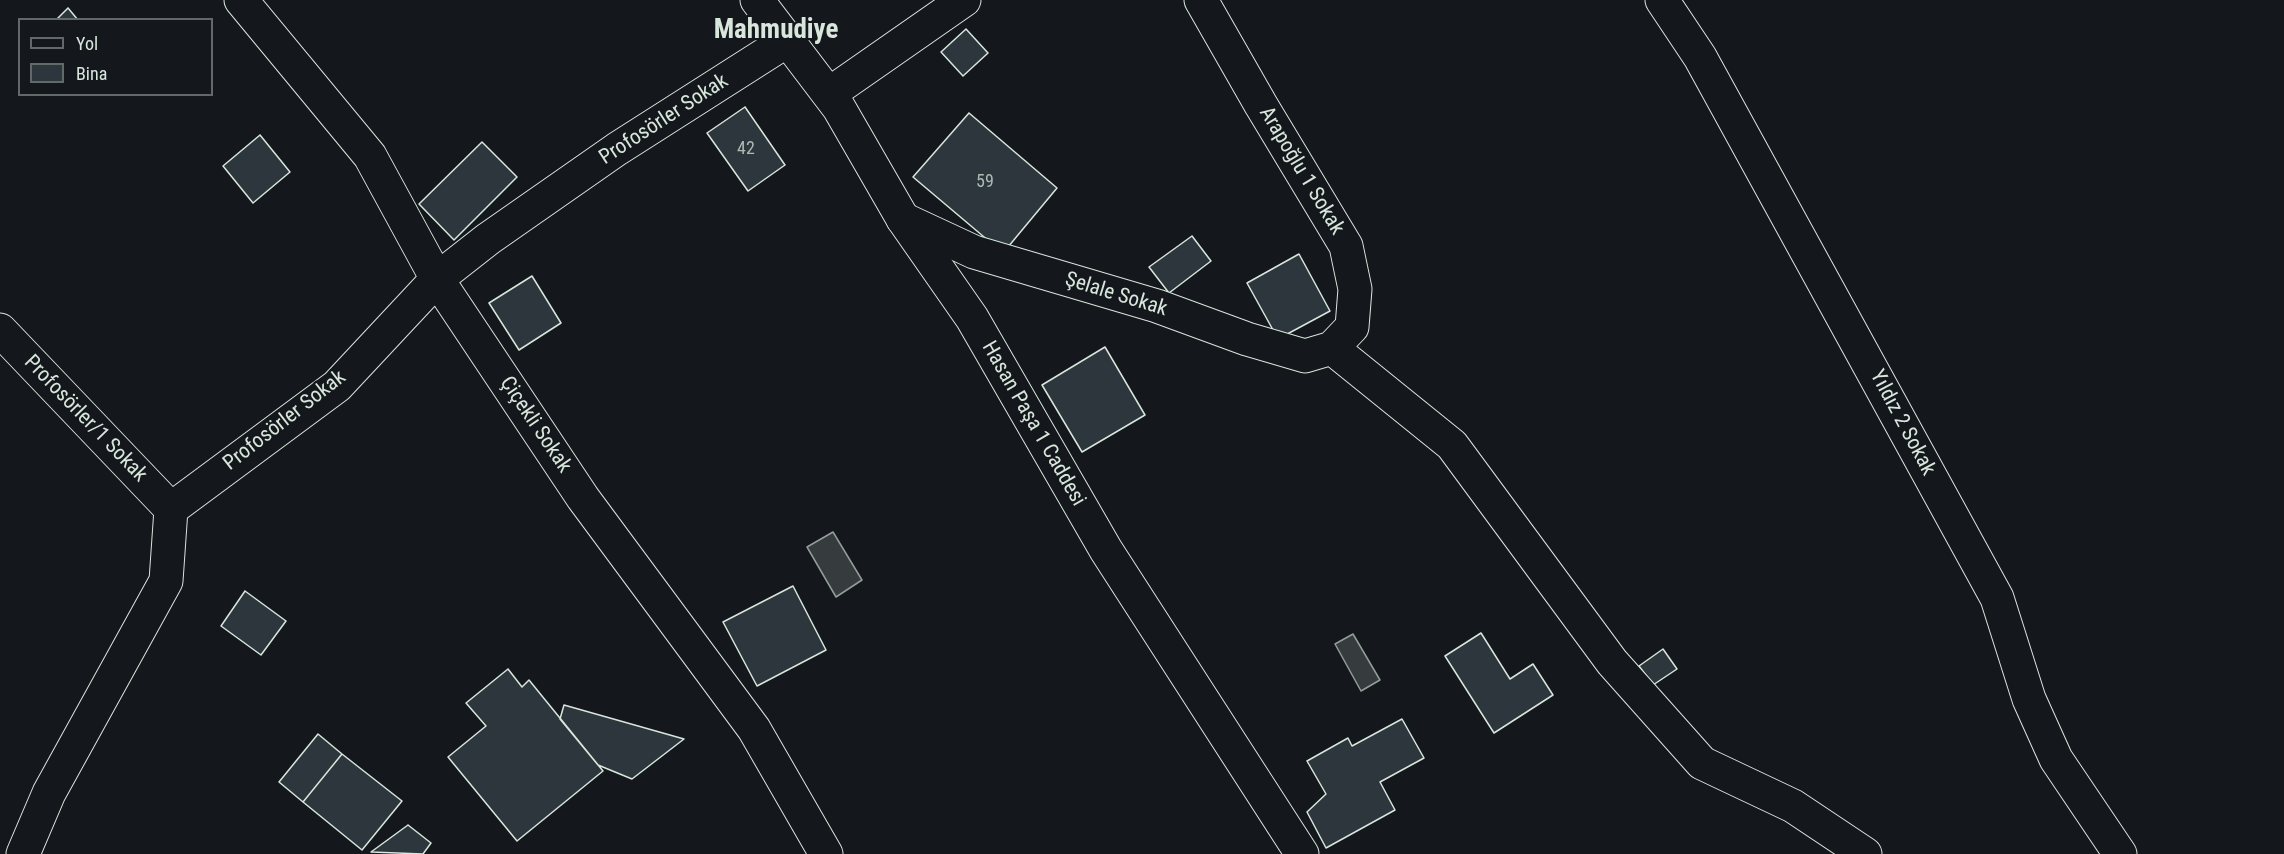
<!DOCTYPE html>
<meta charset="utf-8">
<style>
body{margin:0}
#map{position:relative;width:2284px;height:854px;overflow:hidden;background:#14181c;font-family:"Roboto Condensed",sans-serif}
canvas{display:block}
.legend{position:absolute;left:18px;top:18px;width:195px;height:78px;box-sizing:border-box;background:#14181c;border:2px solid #626a69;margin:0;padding:8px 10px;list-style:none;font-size:18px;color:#d8e6dc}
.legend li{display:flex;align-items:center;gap:12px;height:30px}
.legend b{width:30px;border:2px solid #626a69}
</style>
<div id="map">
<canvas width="2284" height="854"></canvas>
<ul class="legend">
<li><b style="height:8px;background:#14181c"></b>Yol</li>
<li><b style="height:16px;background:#2c363c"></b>Bina</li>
</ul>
</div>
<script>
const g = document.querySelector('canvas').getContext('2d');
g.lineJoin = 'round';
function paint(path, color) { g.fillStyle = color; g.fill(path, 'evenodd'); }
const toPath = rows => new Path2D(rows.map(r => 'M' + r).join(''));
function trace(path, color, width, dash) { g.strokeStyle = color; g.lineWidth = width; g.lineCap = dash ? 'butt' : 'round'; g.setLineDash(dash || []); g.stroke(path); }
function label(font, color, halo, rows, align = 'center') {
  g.font = font + ' "Roboto Condensed",sans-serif'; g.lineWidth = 4.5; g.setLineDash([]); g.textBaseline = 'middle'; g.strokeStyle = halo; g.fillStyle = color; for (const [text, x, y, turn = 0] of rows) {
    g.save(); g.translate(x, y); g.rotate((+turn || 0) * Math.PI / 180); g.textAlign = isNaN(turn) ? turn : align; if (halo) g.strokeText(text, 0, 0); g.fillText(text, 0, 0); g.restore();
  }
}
const water = toPath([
 [833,532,862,580,836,597,807,547,833,532],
 [1353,634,1380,680,1361,691,1335,644,1353,634]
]);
paint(water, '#363b3e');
trace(water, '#939e99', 1.5);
const building = toPath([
 [68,8,78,20,56,20,68,8],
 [966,29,988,53,963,76,941,52,966,29],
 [745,107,785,165,748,191,707,133,745,107],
 [969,113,1057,188,1003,253,913,177,969,113],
 [260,135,290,172,253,203,223,166,260,135],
 [482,142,517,177,454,240,419,204,482,142],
 [1192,236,1211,261,1169,293,1149,267,1192,236],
 [1299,254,1330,311,1278,339,1247,283,1299,254],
 [532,276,561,323,519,350,489,303,532,276],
 [1105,347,1145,415,1082,452,1042,385,1105,347],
 [793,586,826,650,757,686,723,622,793,586],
 [245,591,286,621,261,655,221,626,245,591],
 [1481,633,1510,679,1533,664,1553,695,1494,733,1445,656,1481,633],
 [1663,649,1677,669,1653,685,1639,666,1663,649],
 [508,669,522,687,529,680,603,771,517,841,448,757,486,726,466,703,508,669],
 [564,705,684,739,632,779,598,765,560,719,564,705],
 [1402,719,1424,758,1380,782,1395,810,1326,848,1307,812,1326,794,1307,761,1348,738,1352,746,1402,719],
 [318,734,342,754,303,802,279,782,318,734],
 [342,754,402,801,362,850,303,802,342,754],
 [408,825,431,843,423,854,371,852,408,825]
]);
paint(building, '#2c363c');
trace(building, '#d8e6dc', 1.5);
const minor = toPath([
 [241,0,370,156,437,279,583,498,754,729,826,854],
 [1662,0,1700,57,1997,598,2029,699,2056,759,2120,854],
 [829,94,964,0],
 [903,219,974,252,1157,306,1247,339,1305,356,1332,348,1352,327,1355,289,1346,246,1261,105,1201,0],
 [0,330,171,509],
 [1332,348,1452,445,1612,662,1702,763,1793,806,1865,854],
 [23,854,49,793,166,581,171,509,337,386,437,279,488,239,617,149,788,40]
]);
const tertiary = toPath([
 [757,0,839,108,903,219,972,318,1106,550,1302,854]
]);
trace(minor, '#d8e6dc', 35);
trace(tertiary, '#d8e6dc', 35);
trace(minor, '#14181c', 33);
trace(tertiary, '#14181c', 33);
label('18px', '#adbab4', null, [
 ["42",746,149],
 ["59",985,182]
]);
label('21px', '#d8e6dc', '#14181c', [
 ["Profosörler Sokak",664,120,-33],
 ["Arapoğlu 1 Sokak",1301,171,59],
 ["Şelale Sokak",1116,295,17],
 ["Profosörler/1 Sokak",85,419,46],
 ["Profosörler Sokak",285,421,-38],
 ["Yıldız 2 Sokak",1902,423,62],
 ["Hasan Paşa 1 Caddesi",1033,424,60],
 ["Çiçekli Sokak",535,425,56]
]);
label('bold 27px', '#d8e6dc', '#14181c', [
 ["Mahmudiye",776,31]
]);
</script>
